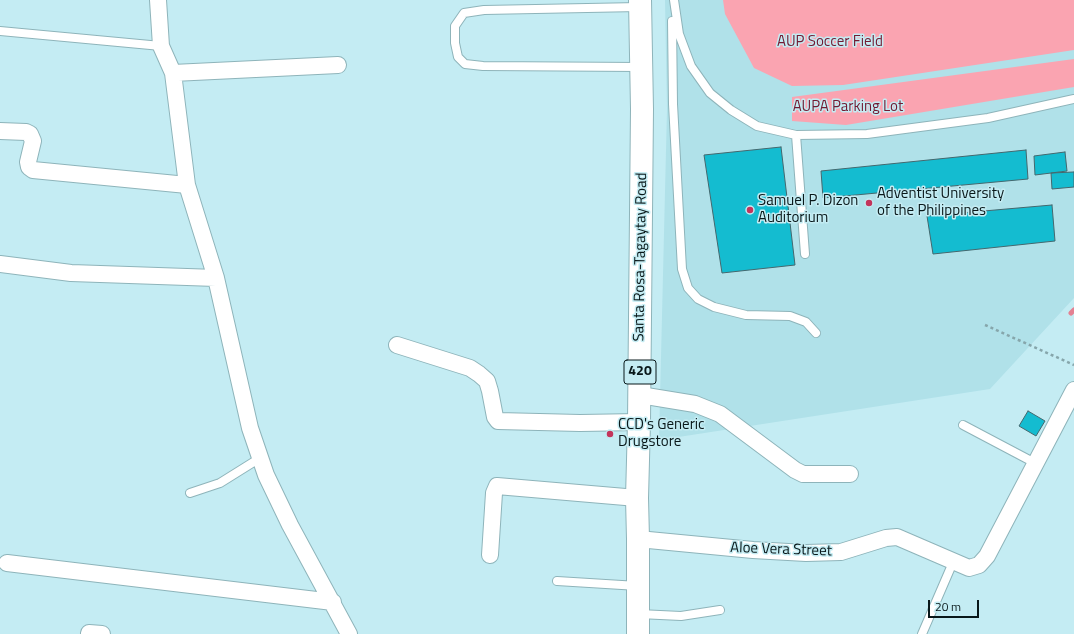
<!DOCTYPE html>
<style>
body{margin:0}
#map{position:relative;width:1074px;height:634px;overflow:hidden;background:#c4ecf3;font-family:"Titillium Web",sans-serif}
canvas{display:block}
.scale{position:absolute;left:928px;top:600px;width:51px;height:18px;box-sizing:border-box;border:2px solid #09181a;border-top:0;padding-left:5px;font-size:12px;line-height:14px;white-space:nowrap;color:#09181a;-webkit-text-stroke:3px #c4ecf3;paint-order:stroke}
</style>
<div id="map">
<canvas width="1074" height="634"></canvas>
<div class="scale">20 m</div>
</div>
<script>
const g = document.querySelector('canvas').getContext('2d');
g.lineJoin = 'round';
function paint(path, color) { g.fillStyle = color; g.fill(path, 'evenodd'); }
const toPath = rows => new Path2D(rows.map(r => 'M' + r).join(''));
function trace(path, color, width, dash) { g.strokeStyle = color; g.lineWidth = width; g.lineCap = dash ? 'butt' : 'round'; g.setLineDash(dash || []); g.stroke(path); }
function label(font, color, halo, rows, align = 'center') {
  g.font = font + ' "Titillium Web",sans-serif'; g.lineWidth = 3; g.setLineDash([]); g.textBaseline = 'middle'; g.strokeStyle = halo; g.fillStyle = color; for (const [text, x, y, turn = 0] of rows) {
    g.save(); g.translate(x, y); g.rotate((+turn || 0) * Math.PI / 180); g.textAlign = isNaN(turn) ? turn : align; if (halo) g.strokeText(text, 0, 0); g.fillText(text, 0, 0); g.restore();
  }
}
paint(toPath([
 [665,0,1074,0,1074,298,990,389,659,440,667,109]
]), '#b0e1e9');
paint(toPath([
 [723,0,1074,0,1074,50,843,85,792,86,754,68,725,14],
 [1074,59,1074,87,846,125,792,121,792,97]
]), '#faa4b1');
trace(toPath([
 [1071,313,1074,310]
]), '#e48192', 5);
const building = toPath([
 [781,147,795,265,722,273,704,155,781,147],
 [1026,150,1028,179,823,198,821,171,1026,150],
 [1065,152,1067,171,1035,175,1034,156,1065,152],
 [1074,172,1074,187,1052,189,1051,173,1074,172],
 [1052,205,1055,241,933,254,927,216,1052,205],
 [1028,411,1045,421,1036,436,1019,426,1028,411]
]);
paint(building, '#14bcd0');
trace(building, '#44686e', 1);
const lane = toPath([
 [674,0,679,34,691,66,710,93,731,110,757,126,796,135,867,134,988,118,1074,99],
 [639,7,484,10,464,13,455,26,455,43,458,57,465,64,483,66,640,67],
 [672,21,673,104,682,269,688,288,698,299,714,307,746,315,790,316,806,322,816,333],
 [0,31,161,46],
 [796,135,805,254],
 [963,425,1035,463],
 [190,493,220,483,260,458],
 [557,581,638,586],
 [639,614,681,616,720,610],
 [922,634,954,560]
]);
const street = toPath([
 [158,0,161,46,173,73,187,185,216,278,250,428,266,475,290,525,349,634],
 [173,73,338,65],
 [0,131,26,132,30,134,33,141,28,162,29,167,33,170,187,185],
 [0,264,71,273,216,278],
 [397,345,470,368,479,374,487,381,490,391,495,417,498,421,580,423,639,422],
 [640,395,695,404,720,414,795,470,803,474,850,474],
 [638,539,753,550,806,553,841,552,886,538,897,537,969,568,979,565,987,556,1074,390],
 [490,555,494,493,497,486,637,498],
 [7,563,333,602],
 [89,633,102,634]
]);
const primary = toPath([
 [638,634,638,539,637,498,639,422,642,109,640,0]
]);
trace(lane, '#8eb4ba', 10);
trace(street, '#8eb4ba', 18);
trace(primary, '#8eb4ba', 24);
trace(toPath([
 [985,325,1074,365]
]), '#86a6ab', 2.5, [3, 3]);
trace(lane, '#fff', 8);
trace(street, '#fff', 16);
trace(primary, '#fff', 22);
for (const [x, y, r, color] of [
 [869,203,4,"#c3345b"],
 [750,210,4,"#c3345b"],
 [610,434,4,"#c3345b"]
]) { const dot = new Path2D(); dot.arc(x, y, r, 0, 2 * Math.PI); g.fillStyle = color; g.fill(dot); trace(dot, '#c4ecf3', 1.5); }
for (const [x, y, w] of [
 [640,372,32]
]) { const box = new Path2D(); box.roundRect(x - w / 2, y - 12, w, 24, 3); g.fillStyle = '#c4ecf3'; g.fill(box); trace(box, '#09181a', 1); }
label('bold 14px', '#09181a', null, [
 ["420",640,372]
]);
label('15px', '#721a32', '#c4ecf3', [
 ["AUP Soccer Field",830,42],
 ["AUPA Parking Lot",848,107]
]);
label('15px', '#09181a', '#c4ecf3', [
 ["Adventist University",877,194],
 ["of the Philippines",877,211],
 ["Samuel P. Dizon",758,201],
 ["Auditorium",758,218],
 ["CCD's Generic",618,425],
 ["Drugstore",618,442]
], 'left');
label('15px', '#09181a', '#c4ecf3', [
 ["Santa Rosa-Tagaytay Road",641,257,-89],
 ["Aloe Vera Street",781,550,2]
]);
</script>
